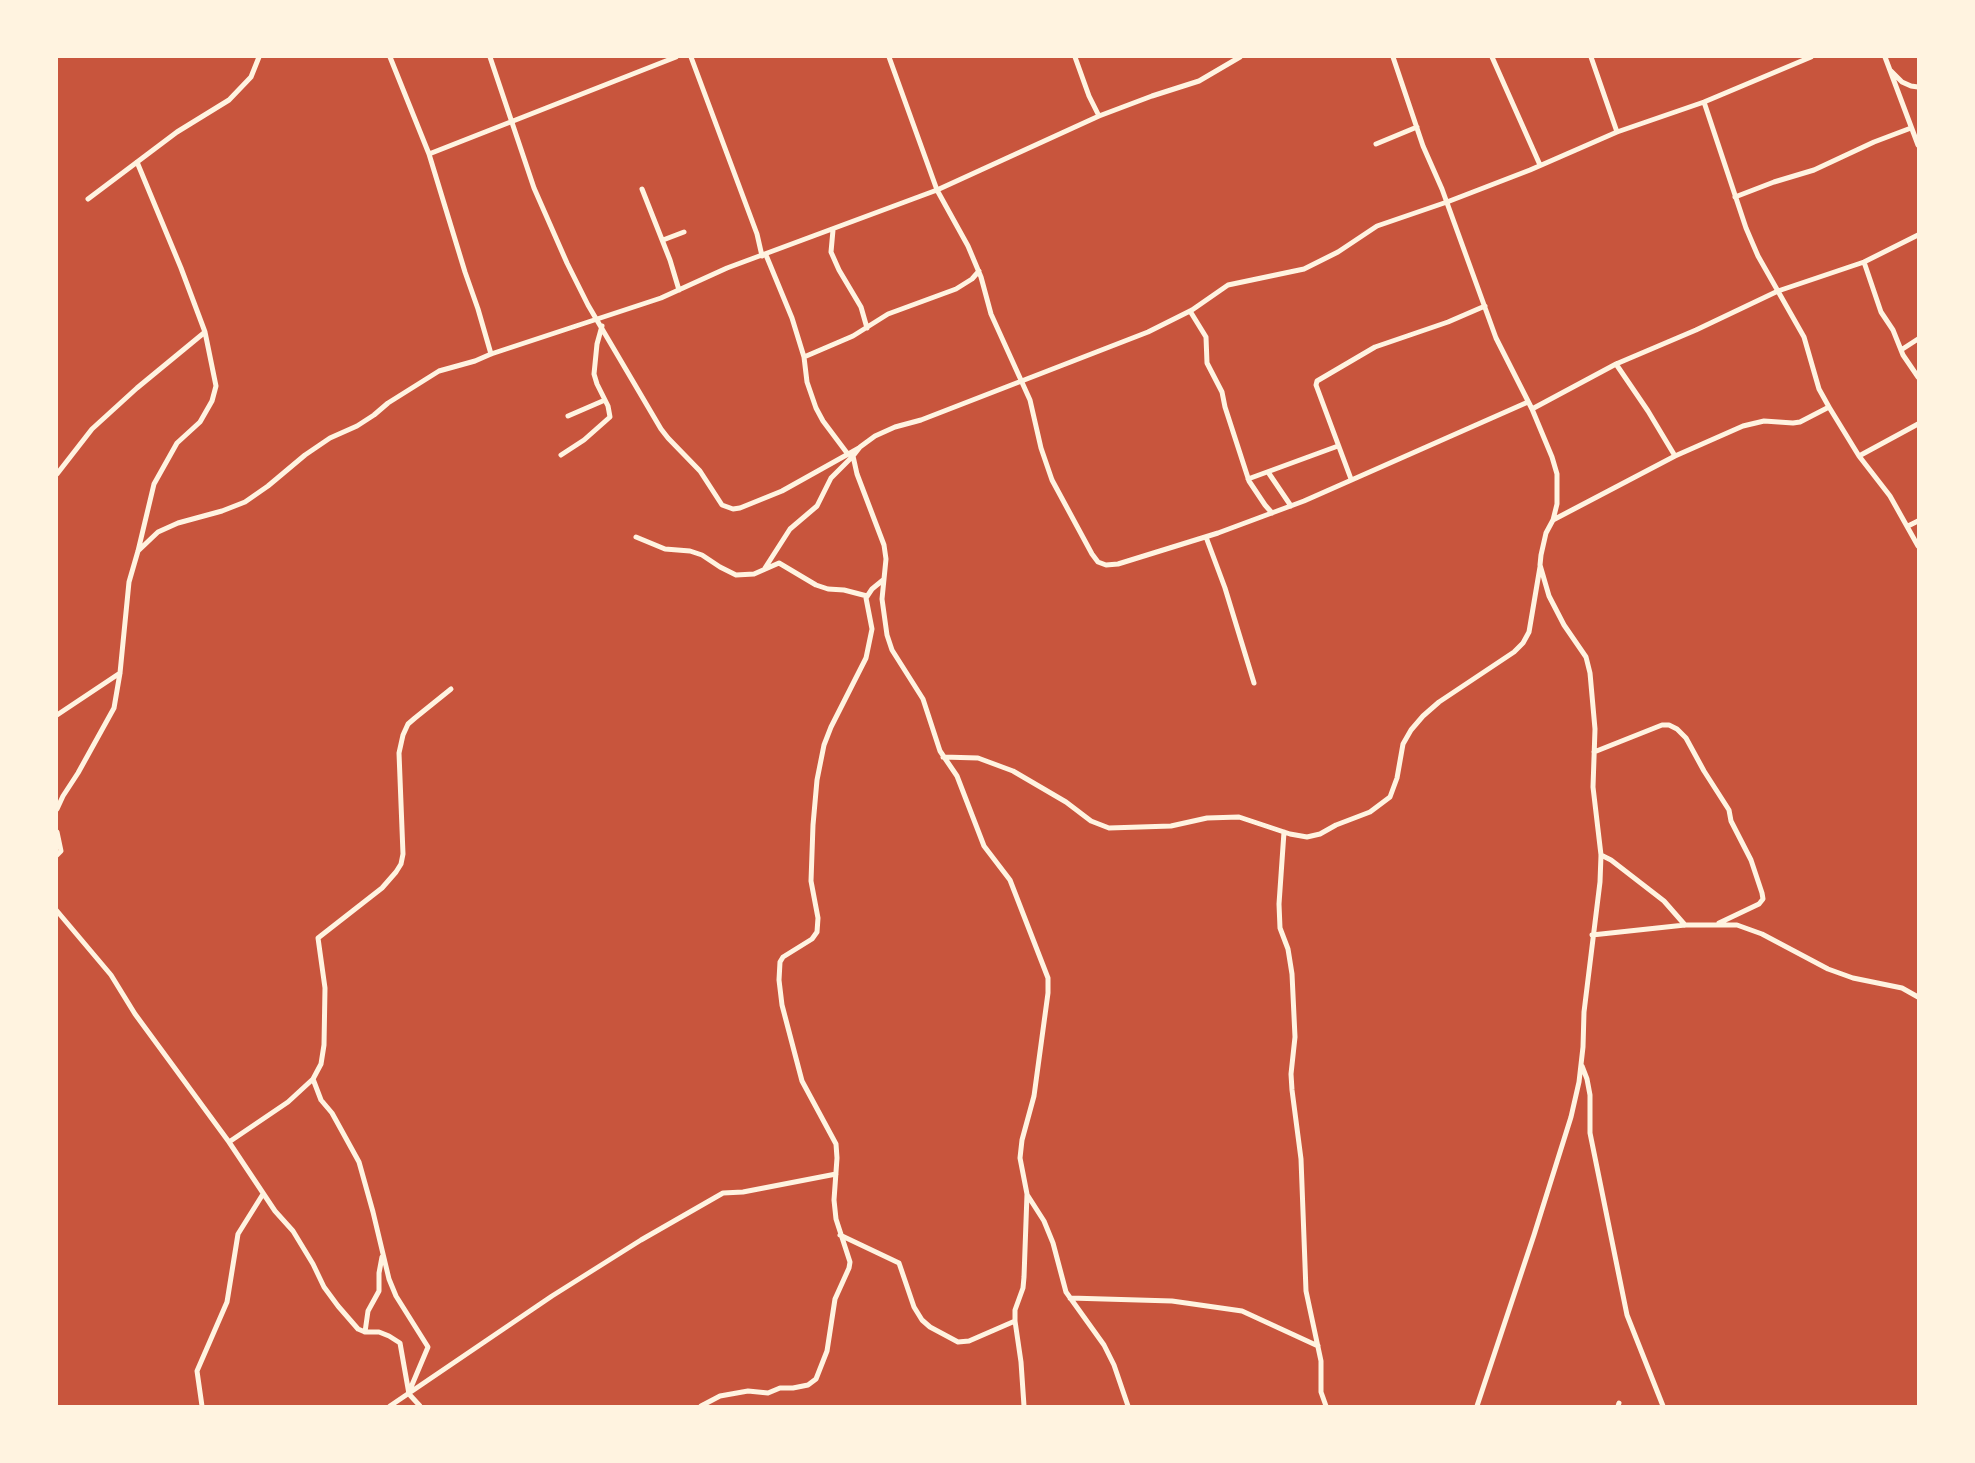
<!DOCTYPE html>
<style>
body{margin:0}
#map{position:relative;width:1975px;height:1463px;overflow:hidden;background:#c8553d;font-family:"Sofia Sans Condensed",sans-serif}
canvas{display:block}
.frame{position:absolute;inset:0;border:58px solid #fff3e0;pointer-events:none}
</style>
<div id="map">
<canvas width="1975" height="1463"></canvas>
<div class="frame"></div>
</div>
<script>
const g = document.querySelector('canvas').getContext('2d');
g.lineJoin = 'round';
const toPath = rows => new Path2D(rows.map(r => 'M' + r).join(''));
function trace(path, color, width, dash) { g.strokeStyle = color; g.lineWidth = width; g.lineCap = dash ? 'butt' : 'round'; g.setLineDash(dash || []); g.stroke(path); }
trace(toPath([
 [390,57,429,154,465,272,478,309,491,354],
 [490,57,534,188,567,263,588,305,661,429,668,438,700,471,722,505,733,509,740,508,782,491,859,448],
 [691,57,757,234,762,256],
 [889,57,937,190,968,246,981,277,991,314,1030,400,1041,448,1052,480,1092,554,1098,562,1106,565,1118,564,1218,533,1304,501,1528,402],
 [1075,57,1089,96,1099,116],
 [1393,57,1423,146,1442,189,1496,338,1532,409,1552,457,1557,474,1557,504,1553,520,1546,533,1541,555,1540,565,1549,596,1564,625,1586,657,1590,673,1595,729,1593,787,1601,855,1600,882,1584,1012,1583,1047,1579,1082,1571,1117,1534,1235,1477,1406],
 [1492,57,1540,165],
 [1591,57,1617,132],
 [1885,57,1918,145],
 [1891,71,1902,82,1911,86,1918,87],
 [1704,102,1746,228,1758,256,1804,337,1819,389,1829,407,1859,456,1890,496,1918,546],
 [1376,144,1417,127],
 [429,154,676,57],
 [642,189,670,260,679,290],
 [1735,197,1774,182,1814,170,1874,142,1911,128],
 [88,199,177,132,229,100,251,77,259,57],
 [833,230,831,252,839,270,861,307,867,328],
 [663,240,684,232],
 [766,255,792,318,804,357,807,382,816,408,823,421,847,453],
 [1864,262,1881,312,1893,330,1903,355,1918,377],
 [1190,311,1206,337,1207,363,1222,392,1225,407,1249,481,1265,505,1272,513],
 [1901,350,1918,339],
 [804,357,853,336,888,314,956,289,972,279,979,271],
 [1616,364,1648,411,1675,456],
 [1532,409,1616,364,1696,330,1778,291,1864,262,1918,235],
 [568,416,605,400],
 [561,455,584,440,610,417,608,406,597,384,594,374,597,344,602,326],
 [1859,456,1918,424],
 [1268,472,1291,506],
 [57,474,92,429,137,388,205,332],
 [1248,479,1338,446],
 [1351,479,1316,385,1317,381,1375,347,1448,322,1485,306],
 [1553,520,1675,456,1743,426,1764,421,1793,423,1800,422,1829,407],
 [1908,526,1918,521],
 [636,537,665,549,690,551,702,555,720,567,736,575,754,574,779,563,816,585,828,589,844,590,867,596],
 [1206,537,1225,588,1254,683],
 [138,551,158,532,178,523,222,511,245,502,268,486,305,455,330,438,357,426,374,415,388,403,439,371,475,361,491,354,661,298,727,268,937,190,1099,116,1152,96,1199,81,1240,57],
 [765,568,790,529,817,506,831,478,853,456],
 [57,715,120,673],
 [1594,752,1662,725,1669,725,1677,729,1686,738,1704,771,1729,810,1731,821,1751,860,1762,893,1763,899,1759,904,1719,923],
 [943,757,978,758,1013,771,1066,802,1091,821,1109,828,1171,826,1207,818,1239,817,1290,834,1307,837,1320,834,1336,825,1370,812,1390,797,1397,778,1403,744,1411,730,1423,716,1439,702,1514,652,1523,643,1529,632,1540,567],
 [57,809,63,796,78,773,114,708,120,673,129,582,138,551,154,484,177,443,200,422,212,401,216,386,205,332,181,268,137,162],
 [57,832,61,851,57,855],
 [1284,832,1279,904,1280,928,1288,949,1292,974,1295,1037,1291,1074,1292,1090,1301,1159,1306,1291,1321,1361,1321,1392,1326,1406],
 [1601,855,1611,860,1664,901,1685,925],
 [57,911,111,975,135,1014,229,1142,275,1211,293,1231,313,1264,324,1287,338,1306,358,1329,365,1332,379,1332,389,1336,400,1343,409,1394,420,1406],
 [1592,935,1685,925,1737,925,1762,934,1828,969,1853,978,1902,988,1918,997],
 [1582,1066,1587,1079,1590,1095,1590,1133,1627,1315,1663,1406],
 [313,1079,321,1100,332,1113,359,1162,373,1212,389,1279,396,1296,428,1347,409,1392],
 [229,1142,288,1102,313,1079,321,1064,324,1045,325,988,318,938,382,888,396,872,401,864,403,854,399,753,403,735,408,724,415,718,451,689],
 [1028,1196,1044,1221,1053,1243,1066,1292,1104,1345,1114,1365,1128,1406],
 [840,1235,899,1263,914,1307,922,1320,930,1327,958,1342,969,1341,1015,1321],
 [1070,1298,1172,1301,1242,1311,1318,1346],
 [365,1332,368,1311,379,1291,379,1273,382,1257],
 [202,1406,197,1371,227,1302,238,1234,263,1194],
 [390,1406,552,1296,641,1240,723,1193,743,1192,836,1174],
 [701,1406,720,1396,748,1391,768,1393,780,1388,793,1388,808,1385,816,1379,827,1351,835,1299,849,1268,850,1262,836,1219,834,1200,837,1158,836,1144,802,1081,782,1005,779,980,780,962,783,957,812,939,817,932,818,918,811,881,813,825,817,780,824,745,831,727,866,658,872,629,866,598,872,589,883,580],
 [1024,1406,1021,1362,1015,1321,1015,1310,1023,1288,1024,1277,1027,1194,1020,1158,1022,1140,1034,1096,1048,993,1048,978,1010,880,984,846,957,776,940,751,923,699,892,650,887,635,882,599,886,559,884,545,857,474,853,456,860,447,875,436,895,427,921,420,1148,332,1192,310,1228,285,1304,269,1338,252,1377,226,1447,202,1530,170,1617,132,1704,102,1811,57],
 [1618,1406,1619,1403]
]), '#fff3e0', 5);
</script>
